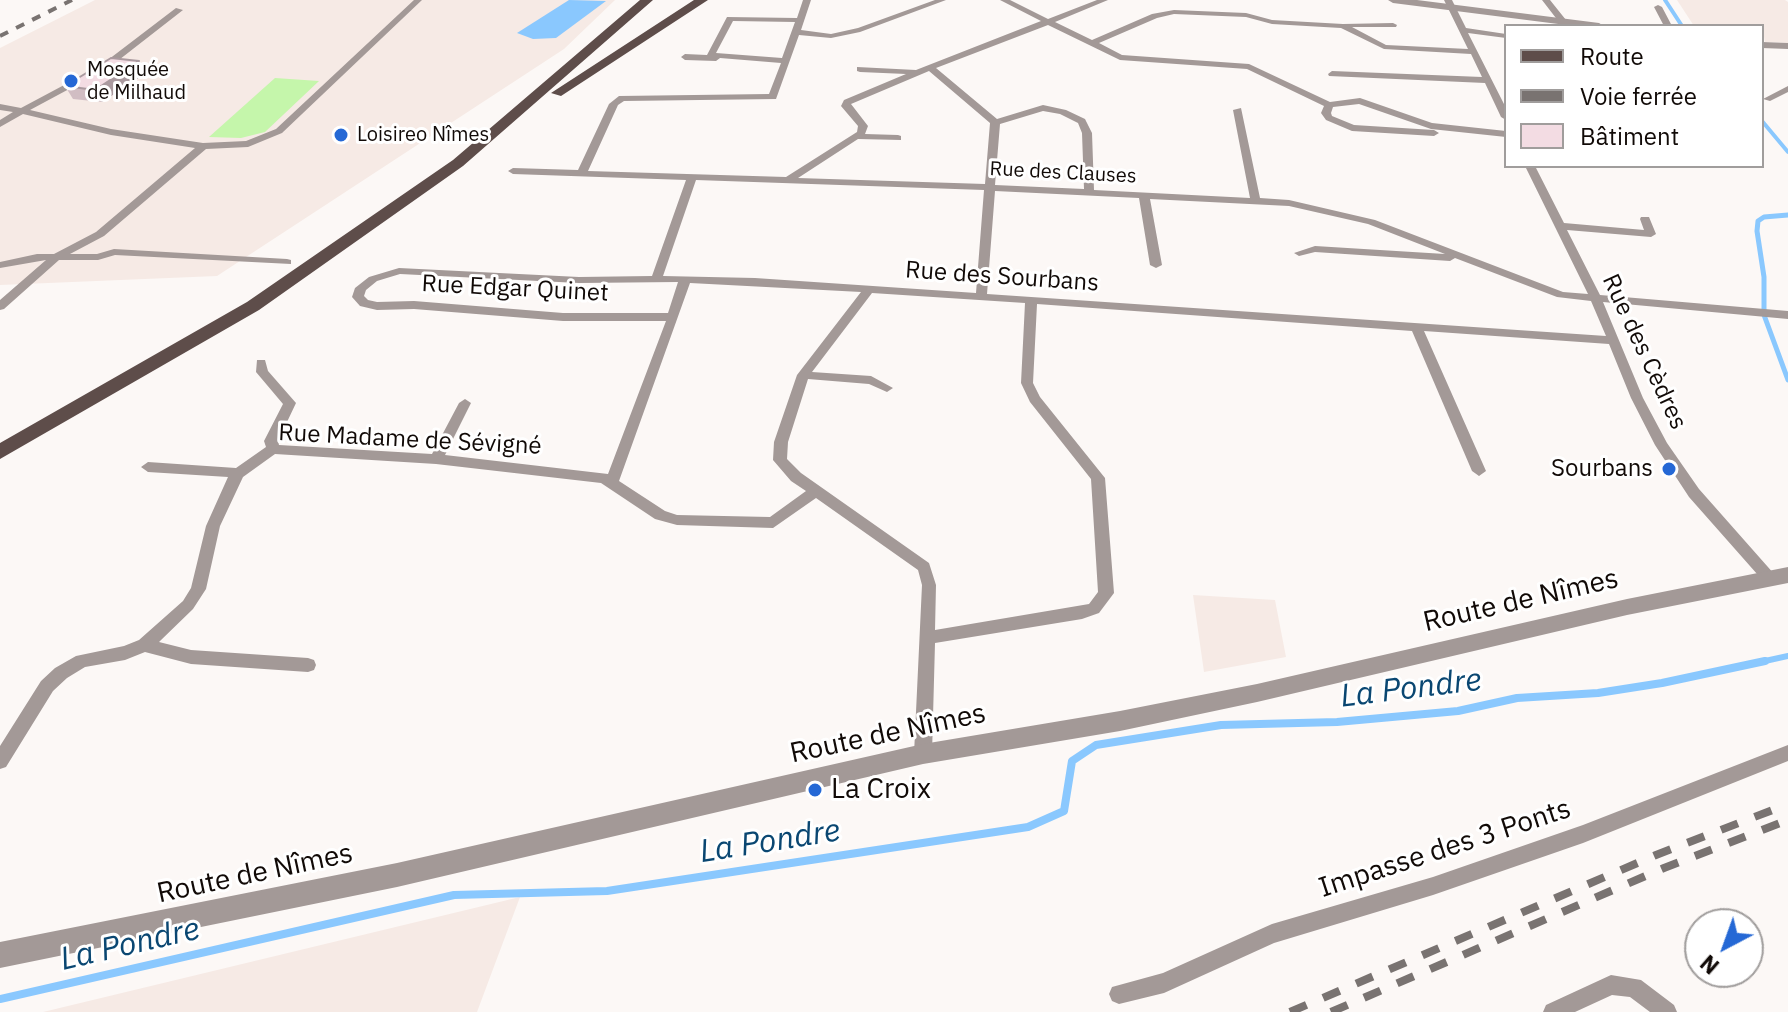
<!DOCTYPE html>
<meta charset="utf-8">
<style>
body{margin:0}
#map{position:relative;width:1788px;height:1012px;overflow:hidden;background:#fcf8f6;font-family:"IBM Plex Sans",sans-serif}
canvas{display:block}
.legend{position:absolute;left:1504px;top:24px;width:260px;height:144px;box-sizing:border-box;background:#fff;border:2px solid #a09d9c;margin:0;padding:10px 14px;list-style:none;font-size:24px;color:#110a07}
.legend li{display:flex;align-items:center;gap:16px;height:40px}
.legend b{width:40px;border:2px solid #a09d9c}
.north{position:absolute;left:1684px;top:908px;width:80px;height:80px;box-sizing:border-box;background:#fff;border:2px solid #a09d9c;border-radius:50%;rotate:221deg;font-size:22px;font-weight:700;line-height:32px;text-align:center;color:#110a07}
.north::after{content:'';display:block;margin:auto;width:28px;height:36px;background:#2568d5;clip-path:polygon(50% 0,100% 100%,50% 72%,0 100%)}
</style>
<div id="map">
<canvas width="1788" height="1012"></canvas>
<ul class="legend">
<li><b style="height:10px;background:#5e4d4a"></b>Route</li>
<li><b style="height:10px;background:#797371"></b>Voie ferrée</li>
<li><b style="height:22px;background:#f3dce3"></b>Bâtiment</li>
</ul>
<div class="north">N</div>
</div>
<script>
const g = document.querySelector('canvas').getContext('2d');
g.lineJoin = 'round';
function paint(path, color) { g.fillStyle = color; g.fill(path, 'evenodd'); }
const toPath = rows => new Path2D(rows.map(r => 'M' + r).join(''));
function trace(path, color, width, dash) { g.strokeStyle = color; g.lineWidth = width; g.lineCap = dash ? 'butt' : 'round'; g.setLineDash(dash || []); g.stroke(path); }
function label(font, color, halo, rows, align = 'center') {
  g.font = font + ' "IBM Plex Sans",sans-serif'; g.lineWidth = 6; g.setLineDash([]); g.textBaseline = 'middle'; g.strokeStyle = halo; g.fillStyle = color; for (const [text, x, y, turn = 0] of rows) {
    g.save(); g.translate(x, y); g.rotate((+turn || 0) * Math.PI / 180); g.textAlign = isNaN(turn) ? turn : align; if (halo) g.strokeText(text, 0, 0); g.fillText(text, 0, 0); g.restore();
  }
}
paint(toPath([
 [95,0,615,0,564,49,217,276,0,285,0,48],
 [1677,0,1785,0,1788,2,1788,43,1765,42,1762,26,1694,26],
 [1193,595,1275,600,1286,657,1204,672],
 [520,897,477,1012,43,1012]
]), '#f6eae5');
paint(toPath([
 [275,78,319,81,265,132,241,138,209,137]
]), '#c5f6ab');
paint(toPath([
 [569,0,606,1,556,38,533,39,517,33]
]), '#8ac8fe');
trace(toPath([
 [1665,0,1682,26],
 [1762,121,1788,152]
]), '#8ac8fe', 4);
trace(toPath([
 [1788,215,1764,217,1758,221,1757,231,1764,277,1764,315,1788,380]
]), '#8ac8fe', 5);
trace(toPath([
 [1756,663,1788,656]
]), '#8ac8fe', 6);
trace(toPath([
 [0,999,454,895,607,891,1028,827,1064,811,1072,761,1096,745,1221,725,1337,722,1458,711,1517,698,1598,693,1662,683,1765,661]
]), '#8ac8fe', 8);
paint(toPath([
 [414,0,422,0,282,133,248,147,206,149,104,236,70,254,97,254,114,249,287,259,291,260,291,264,115,255,98,260,59,260,4,309,0,310,0,300,46,260,0,268,0,262,37,254,54,254,96,232,195,148,111,135,23,114,0,127,0,120,13,112,0,110,0,104,21,108,81,76,85,79,84,81,30,110,111,129,203,143,246,141,276,129,414,0],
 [803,0,811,0,801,30,831,34,858,28,935,0,946,0,860,32,831,38,799,35,776,99,624,101,618,105,588,171,786,177,857,132,858,126,841,106,844,100,906,74,860,72,857,71,857,67,916,70,1041,21,1000,0,1010,0,1048,19,1097,0,1108,0,1055,22,1092,40,1152,14,1174,10,1246,13,1272,20,1343,24,1393,23,1397,25,1396,27,1352,27,1386,45,1468,49,1444,0,1452,0,1466,28,1506,34,1506,38,1468,33,1506,108,1506,120,1501,117,1485,83,1329,76,1328,74,1332,71,1482,77,1471,54,1384,49,1341,28,1272,24,1246,17,1174,14,1157,18,1099,43,1122,55,1249,64,1330,102,1360,98,1432,123,1506,131,1506,137,1431,129,1359,104,1333,107,1331,113,1332,116,1354,125,1434,130,1439,133,1434,136,1352,131,1326,120,1321,113,1324,106,1247,69,1120,60,1048,25,936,68,997,119,1043,105,1066,110,1085,119,1092,133,1094,190,1250,198,1233,110,1241,108,1260,198,1289,200,1375,220,1563,292,1588,294,1525,166,1535,166,1564,223,1644,230,1640,219,1641,217,1649,217,1656,234,1651,237,1567,230,1600,295,1788,311,1788,319,1603,302,1643,398,1667,443,1699,489,1775,575,1777,579,1775,583,1770,585,1765,583,1689,497,1655,445,1631,398,1609,344,1424,331,1486,471,1479,476,1472,471,1412,331,1037,304,1033,383,1040,397,1105,478,1114,593,1099,613,1082,619,935,643,932,754,929,760,923,762,917,760,914,754,922,585,918,570,816,498,773,528,677,525,655,519,601,483,436,464,275,454,243,477,220,526,206,589,193,609,159,642,191,650,308,658,314,660,316,665,314,670,308,672,191,664,145,652,125,660,85,667,67,678,53,691,6,767,0,769,0,746,41,681,55,668,76,656,124,646,139,640,183,601,191,588,206,526,228,477,148,472,141,467,148,462,236,468,266,447,264,441,283,404,256,372,257,360,265,360,268,371,296,403,278,441,279,445,432,454,459,403,465,399,471,403,445,455,608,474,666,321,563,321,414,309,377,310,360,306,352,297,355,288,369,277,399,268,579,277,652,276,686,180,513,174,508,171,513,168,578,170,609,104,619,96,769,94,781,63,720,58,716,61,685,60,681,57,685,54,707,55,727,17,797,18,803,0],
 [733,21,795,22,782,58,716,53,733,21],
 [929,71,990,123,985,184,798,178,858,139,901,140,901,136,898,135,865,134,868,126,851,104,929,71],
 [1043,111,1060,114,1078,123,1082,133,1084,189,995,185,1000,124,1043,111],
 [696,180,984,190,976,293,755,278,663,276,696,180],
 [995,191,1139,198,1150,265,1156,268,1162,265,1150,199,1289,206,1368,224,1445,254,1315,246,1294,253,1299,256,1315,252,1450,261,1455,258,1557,297,1591,301,1606,336,987,294,995,191],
 [400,274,579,283,678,282,668,313,563,313,414,301,377,302,368,300,364,296,366,290,377,281,400,274],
 [690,283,861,292,797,375,774,442,773,460,791,481,806,491,770,517,677,515,665,511,619,481,690,283],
 [872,293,1025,303,1021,383,1030,402,1091,479,1098,592,1089,604,935,630,936,585,929,563,801,473,787,459,788,442,808,379,869,384,887,392,893,388,871,376,812,372,872,293],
 [1542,0,1550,0,1566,20,1565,22,1559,22,1542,0],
 [1658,5,1662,7,1672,26,1664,26,1654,7,1658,5],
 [176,8,183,10,106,70,100,70,100,66,176,8],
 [1788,86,1788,92,1770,101,1763,99,1788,86],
 [1788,745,1788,761,1583,843,1433,895,1274,943,1164,993,1119,1004,1112,1001,1109,994,1112,987,1163,973,1272,924,1433,877,1583,825,1788,745],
 [1611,975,1641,980,1674,1005,1677,1012,1650,1012,1630,997,1612,995,1575,1012,1543,1012,1546,1005,1611,975]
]), '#a39997');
paint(toPath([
 [1388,0,1417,0,1599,23,1604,26,1574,26,1393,3,1388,0],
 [1762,42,1788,43,1788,49,1762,48,1762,42],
 [1788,567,1788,583,1627,615,1257,702,1120,731,923,764,397,887,0,968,0,942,397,863,923,744,1120,711,1257,684,1627,599,1788,567]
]), '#a39997');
paint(toPath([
 [640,0,653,0,463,166,259,310,0,459,0,443,247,302,453,160,640,0],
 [694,0,708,0,561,96,551,93,694,0]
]), '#5e4d4a');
trace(toPath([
 [0,36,72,0]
]), '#797371', 4, [9, 9]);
trace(toPath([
 [1290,1012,1656,855,1788,804],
 [1331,1012,1664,868,1788,820]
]), '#797371', 8, [18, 18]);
paint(toPath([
 [146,73,102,102,73,99,65,86]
]), '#d1bdc3');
paint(toPath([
 [139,61,146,73,102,102,95,90]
]), '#aa9a9f');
const building = toPath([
 [111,58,139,61,95,90,65,86,111,58]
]);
paint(building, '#f3dce3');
trace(building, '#aa9a9f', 2);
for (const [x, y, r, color] of [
 [71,81,8,"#2568d5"],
 [341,135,8,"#2568d5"],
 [1669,469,8,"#2568d5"],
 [815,790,8,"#2568d5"]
]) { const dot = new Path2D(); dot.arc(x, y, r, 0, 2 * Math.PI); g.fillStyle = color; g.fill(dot); trace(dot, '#fff', 3); }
label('20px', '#110a07', '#fff', [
 ["Mosquée",87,70],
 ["de Milhaud",87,93],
 ["Loisireo Nîmes",357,135]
], 'left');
label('20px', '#110a07', '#fff', [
 ["Rue des Clauses",1063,173,3]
]);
label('24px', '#110a07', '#fff', [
 ["Rue des Sourbans",1002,277,4],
 ["Rue Edgar Quinet",515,289,3],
 ["Rue des Cèdres",1644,352,65],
 ["Rue Madame de Sévigné",410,440,3]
]);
label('24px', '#110a07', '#fff', [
 ["Sourbans",1653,469]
], 'right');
label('28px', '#110a07', '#fff', [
 ["Route de Nîmes",1521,601,-13],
 ["Route de Nîmes",888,734,-12],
 ["Impasse des 3 Ponts",1445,849,-18],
 ["Route de Nîmes",255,874,-12]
]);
label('28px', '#110a07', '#fff', [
 ["La Croix",831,790]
], 'left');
label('italic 32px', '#0a4772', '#fff', [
 ["La Pondre",1411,689,-7],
 ["La Pondre",770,842,-9],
 ["La Pondre",130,945,-13]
]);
</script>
